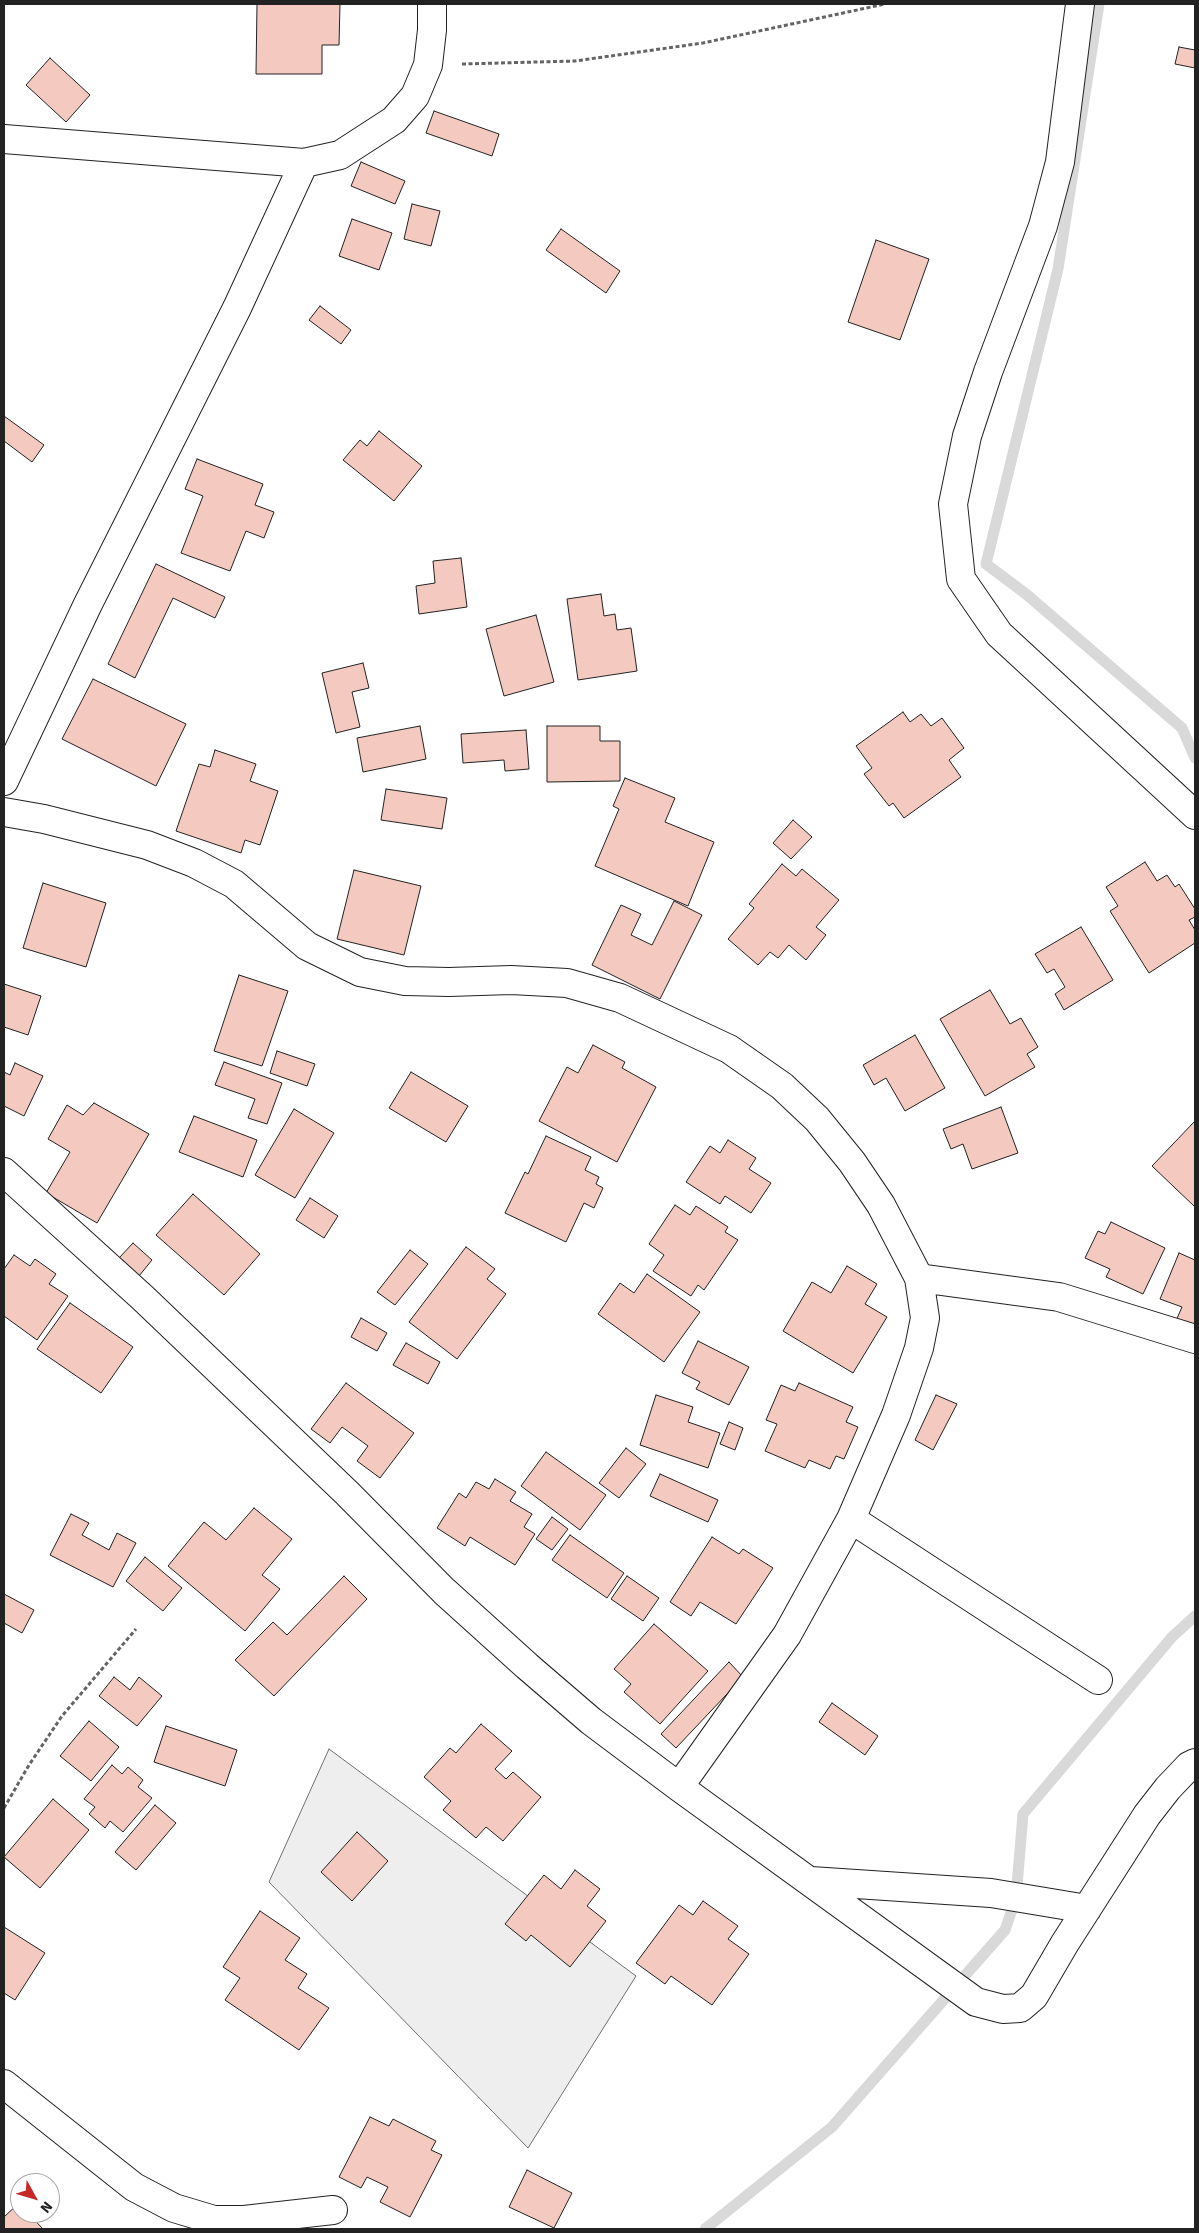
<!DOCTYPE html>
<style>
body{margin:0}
#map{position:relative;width:1199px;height:2233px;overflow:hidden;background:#fff;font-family:Signika,sans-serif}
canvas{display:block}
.frame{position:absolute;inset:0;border:5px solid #222;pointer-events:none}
.north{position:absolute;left:10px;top:2173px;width:50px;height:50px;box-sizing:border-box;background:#fff;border:1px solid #a7a7a7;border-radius:50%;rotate:129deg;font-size:14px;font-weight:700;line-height:20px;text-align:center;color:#222}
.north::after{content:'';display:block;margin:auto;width:18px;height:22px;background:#c62828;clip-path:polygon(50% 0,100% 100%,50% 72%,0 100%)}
</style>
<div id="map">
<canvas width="1199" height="2233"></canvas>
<div class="frame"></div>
<div class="north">N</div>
</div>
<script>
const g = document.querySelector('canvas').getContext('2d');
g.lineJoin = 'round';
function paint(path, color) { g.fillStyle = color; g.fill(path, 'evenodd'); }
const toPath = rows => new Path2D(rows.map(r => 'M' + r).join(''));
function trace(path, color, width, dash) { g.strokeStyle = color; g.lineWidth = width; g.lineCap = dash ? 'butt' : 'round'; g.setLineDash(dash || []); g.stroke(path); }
const green = toPath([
 [329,1749,636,1976,528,2148,269,1882,329,1749]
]);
paint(green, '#eee');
trace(green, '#6f6f6f', 1);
trace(toPath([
 [1099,4,1058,269,986,564,1026,594,1182,728,1195,758],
 [705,2229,832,2127,1005,1930,1016,1898,1023,1814,1172,1637,1195,1616]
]), '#d9d9d9', 11);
const building = toPath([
 [257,4,340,4,339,45,322,45,322,74,256,74,257,4],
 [1179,47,1195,50,1195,68,1175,64,1179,47],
 [50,58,90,95,66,122,26,85,50,58],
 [434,111,499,134,492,156,426,133,434,111],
 [361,162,405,181,395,204,351,186,361,162],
 [412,204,440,211,431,246,404,239,412,204],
 [352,219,392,233,379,270,339,256,352,219],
 [561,229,620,271,606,293,546,250,561,229],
 [876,240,929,259,900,340,848,322,876,240],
 [320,306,351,330,341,344,309,320,320,306],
 [4,416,44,445,32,462,4,441,4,416],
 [379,431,422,466,394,501,343,460,360,440,367,446,379,431],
 [197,459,263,484,255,505,274,512,264,538,246,531,230,571,181,553,203,496,185,489,197,459],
 [461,558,467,607,419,614,416,586,435,583,433,561,461,558],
 [156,564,225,597,215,618,173,598,135,678,108,664,156,564],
 [601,594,604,616,615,614,617,630,631,628,637,671,578,680,567,599,601,594],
 [536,615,554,682,504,696,486,629,536,615],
 [363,663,369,688,352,692,360,727,336,733,322,673,363,663],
 [93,679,186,724,156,786,62,739,93,679],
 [903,712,910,722,921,714,931,726,942,718,964,748,949,760,961,777,904,818,893,803,889,806,864,774,872,768,856,746,903,712],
 [420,726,426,759,363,772,357,738,420,726],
 [547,726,600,726,600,741,620,741,620,781,547,782,547,726],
 [526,730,529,769,505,771,504,760,463,763,461,734,526,730],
 [215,750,256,764,250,781,278,791,260,845,245,840,241,853,176,831,199,764,210,767,215,750],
 [625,778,675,798,665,822,714,842,688,906,595,866,619,809,613,806,625,778],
 [386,789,447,798,442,829,381,820,386,789],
 [793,820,812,837,791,859,773,843,793,820],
 [1145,862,1157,881,1167,875,1175,887,1179,884,1195,909,1195,917,1189,920,1195,930,1195,943,1149,973,1110,911,1118,906,1106,887,1145,862],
 [782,864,796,876,802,869,839,900,816,927,826,935,806,960,789,945,778,958,770,952,758,965,728,939,754,908,749,904,782,864],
 [354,870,421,886,404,955,337,939,354,870],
 [43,883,106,903,86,967,23,948,43,883],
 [674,901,702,915,660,999,592,965,621,905,641,914,631,935,652,945,674,901],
 [1081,927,1113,980,1064,1010,1055,994,1065,987,1054,969,1047,973,1035,954,1081,927],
 [239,975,288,991,262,1066,214,1051,239,975],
 [4,984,41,996,28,1035,4,1027,4,984],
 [990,990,1010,1024,1021,1018,1038,1047,1027,1054,1035,1067,985,1096,940,1019,990,990],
 [915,1035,945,1088,905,1111,886,1078,874,1085,863,1065,915,1035],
 [593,1045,625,1062,622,1068,656,1087,617,1162,539,1121,567,1067,578,1073,593,1045],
 [277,1051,315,1064,307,1086,270,1073,277,1051],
 [224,1062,282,1083,267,1124,248,1118,255,1099,215,1085,224,1062],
 [15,1063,43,1076,24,1116,4,1106,4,1072,10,1075,15,1063],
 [411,1072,468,1106,446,1142,389,1108,411,1072],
 [94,1103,149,1134,97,1223,46,1193,70,1152,48,1139,67,1105,83,1115,94,1103],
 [1001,1107,1018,1153,972,1169,963,1144,951,1149,943,1129,1001,1107],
 [294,1109,334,1133,295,1198,255,1175,294,1109],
 [194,1116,257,1140,243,1177,179,1152,194,1116],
 [1195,1121,1195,1207,1152,1166,1195,1121],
 [546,1136,591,1157,585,1170,599,1177,596,1184,603,1188,594,1208,584,1203,566,1242,505,1213,525,1172,528,1174,546,1136],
 [728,1140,756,1158,749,1169,771,1183,751,1213,725,1196,720,1204,686,1182,710,1146,720,1153,728,1140],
 [193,1194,260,1254,224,1295,156,1235,193,1194],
 [310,1198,338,1216,324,1238,296,1220,310,1198],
 [675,1205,690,1215,696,1206,728,1227,725,1232,738,1240,704,1290,698,1285,691,1296,653,1271,664,1255,649,1244,675,1205],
 [1111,1222,1165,1248,1143,1294,1106,1277,1110,1269,1085,1258,1098,1231,1105,1234,1111,1222],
 [133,1243,152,1260,139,1276,119,1258,133,1243],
 [466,1247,495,1269,487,1279,506,1294,457,1359,409,1322,466,1247],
 [410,1250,428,1264,395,1305,377,1292,410,1250],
 [1179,1253,1195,1260,1195,1332,1175,1323,1182,1307,1160,1299,1179,1253],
 [14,1255,30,1266,35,1259,56,1274,49,1284,68,1296,37,1340,4,1316,4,1269,14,1255],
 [847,1266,877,1284,865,1304,887,1317,853,1373,783,1331,812,1282,831,1293,847,1266],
 [647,1274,700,1312,664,1362,598,1314,620,1283,634,1293,647,1274],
 [70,1303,133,1347,101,1393,37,1349,70,1303],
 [361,1318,387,1333,377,1351,351,1337,361,1318],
 [698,1341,749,1367,729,1405,696,1389,700,1382,682,1373,698,1341],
 [406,1343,440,1362,428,1384,393,1365,406,1343],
 [346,1383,414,1433,380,1478,357,1461,368,1446,342,1427,330,1443,311,1429,346,1383],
 [799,1383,853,1407,846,1422,858,1427,844,1459,836,1456,830,1469,809,1460,805,1468,765,1451,777,1424,766,1420,781,1385,795,1391,799,1383],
 [656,1395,693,1407,688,1422,720,1433,708,1468,640,1445,656,1395],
 [936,1395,957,1404,933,1450,915,1440,936,1395],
 [729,1422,743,1428,735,1450,720,1444,729,1422],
 [626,1448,646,1464,619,1498,599,1483,626,1448],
 [546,1452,606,1495,580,1530,521,1486,546,1452],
 [660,1474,718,1500,708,1522,650,1496,660,1474],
 [495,1479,516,1492,510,1501,532,1514,524,1527,535,1534,515,1565,470,1537,465,1546,437,1528,459,1493,466,1498,476,1482,489,1489,495,1479],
 [254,1508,292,1539,262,1575,280,1589,245,1631,168,1566,204,1522,226,1540,254,1508],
 [71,1514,89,1523,82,1535,109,1550,117,1533,136,1543,113,1587,50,1555,71,1514],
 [552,1517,568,1529,552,1550,536,1539,552,1517],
 [570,1535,624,1573,607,1598,552,1560,570,1535],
 [712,1537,739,1554,743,1549,773,1568,736,1624,700,1602,691,1616,670,1602,712,1537],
 [145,1557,182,1588,163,1611,126,1581,145,1557],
 [344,1576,367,1599,274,1696,235,1660,273,1622,287,1635,344,1576],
 [627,1576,659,1598,643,1621,611,1599,627,1576],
 [4,1594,34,1610,22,1633,4,1623,4,1594],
 [654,1624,708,1671,660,1724,624,1692,631,1684,614,1669,654,1624],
 [729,1662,743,1677,676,1748,661,1734,729,1662],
 [114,1677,130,1690,139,1677,162,1696,137,1726,99,1696,114,1677],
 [832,1703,878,1736,865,1755,819,1722,832,1703],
 [89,1721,119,1747,91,1781,60,1756,89,1721],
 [481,1724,512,1751,495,1769,506,1779,513,1772,541,1797,503,1841,486,1827,476,1838,443,1810,451,1801,424,1777,450,1748,456,1753,481,1724],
 [166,1726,237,1750,225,1786,154,1762,166,1726],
 [112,1765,122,1774,128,1767,143,1780,138,1787,152,1798,123,1832,110,1821,105,1828,89,1814,95,1807,84,1799,112,1765],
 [53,1799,89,1830,40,1888,4,1857,53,1799],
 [155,1805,176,1823,136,1870,115,1852,155,1805],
 [357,1832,388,1861,352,1901,321,1872,357,1832],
 [575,1870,600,1889,587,1906,606,1921,570,1967,531,1935,526,1941,505,1924,544,1875,561,1889,575,1870],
 [703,1901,738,1926,728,1939,749,1954,712,2005,671,1976,665,1984,636,1963,679,1905,693,1915,703,1901],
 [260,1911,300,1938,285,1960,307,1974,298,1988,329,2008,299,2050,225,2000,240,1978,223,1967,260,1911],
 [4,1927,45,1953,15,2000,4,1993,4,1927],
 [370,2117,389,2126,393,2119,436,2141,431,2150,442,2155,410,2217,380,2202,388,2187,367,2177,361,2188,339,2177,370,2117],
 [527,2170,572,2193,554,2228,509,2207,527,2170],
 [19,2203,20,2213,28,2213,43,2229,4,2229,4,2217,19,2203]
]);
paint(building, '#f3c9c0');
trace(building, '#222', 1);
const minor = toPath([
 [1080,4,1060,162,1043,226,988,372,967,436,953,504,961,579,999,634,1195,815],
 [4,139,304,163,340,155,394,120,415,96,428,65,432,30,432,4],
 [4,781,88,604,237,308,304,163],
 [4,812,44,819,147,845,194,863,234,884,307,946,360,972,405,981,449,982,511,980,567,983,620,998,729,1049,782,1086,817,1119,852,1162,881,1205,919,1278,925,1318,919,1348,896,1415,851,1519,787,1635,679,1787],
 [4,1172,143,1298,347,1493,444,1591,527,1666,591,1721,679,1787,976,2002,1003,2009,1020,2008,1034,1996,1065,1943,1147,1815,1168,1788,1189,1766,1195,1763],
 [919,1278,1059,1297,1195,1339],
 [851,1519,1098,1680],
 [811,1881,991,1893,1087,1909],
 [4,2084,134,2187,174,2208,214,2220,244,2220,333,2210]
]);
trace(minor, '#222', 30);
trace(toPath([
 [462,64,575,61,703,43,885,4],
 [4,1808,29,1765,62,1716,136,1629]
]), '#646464', 3, [4, 2.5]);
trace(minor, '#fff', 28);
</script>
